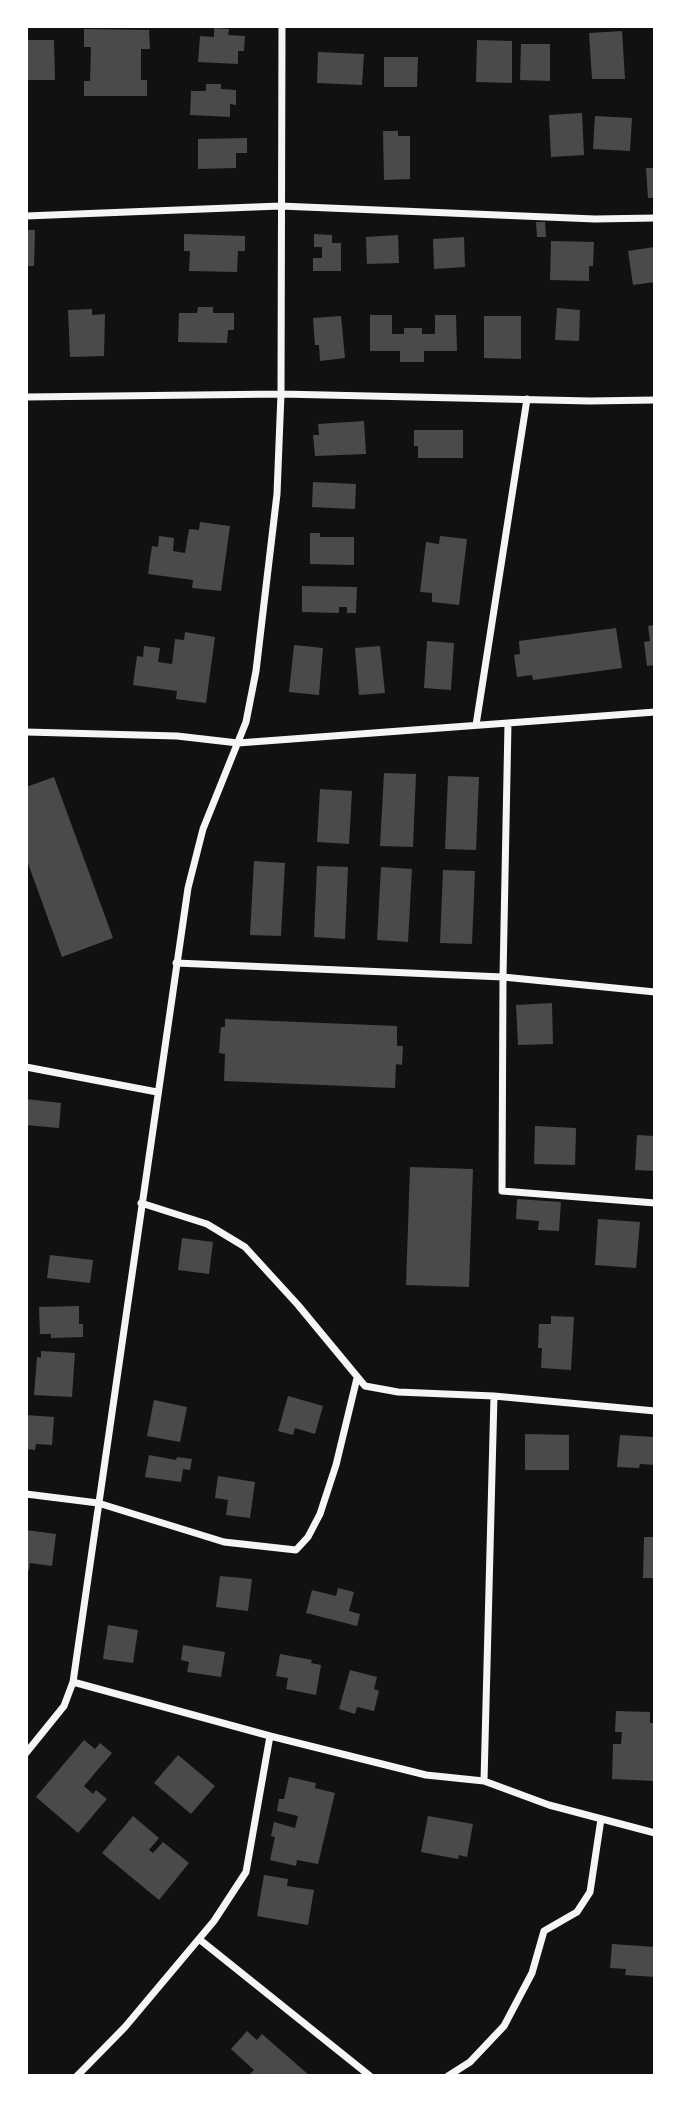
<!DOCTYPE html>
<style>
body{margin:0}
#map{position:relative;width:681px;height:2102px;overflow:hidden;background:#111;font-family:Poppins,sans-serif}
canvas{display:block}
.frame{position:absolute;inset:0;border:28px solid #fff;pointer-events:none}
</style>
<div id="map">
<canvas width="681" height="2102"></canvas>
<div class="frame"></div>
</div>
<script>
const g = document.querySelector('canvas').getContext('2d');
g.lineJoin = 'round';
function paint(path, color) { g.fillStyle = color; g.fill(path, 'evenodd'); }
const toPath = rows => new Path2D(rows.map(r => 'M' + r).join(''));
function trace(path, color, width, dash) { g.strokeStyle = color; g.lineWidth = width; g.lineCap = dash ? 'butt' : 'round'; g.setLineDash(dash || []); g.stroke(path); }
paint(toPath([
 [214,28,229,29,228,35,245,36,244,51,238,51,238,64,198,62,200,36,214,37],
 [84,29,149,30,150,49,141,49,141,80,147,80,147,96,84,96,84,81,90,81,91,47,84,47],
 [622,31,625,79,592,79,589,33],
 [26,40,54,40,55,80,26,80],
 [477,40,512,41,512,83,476,82],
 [521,44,550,44,550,81,520,80],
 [318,52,364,54,362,85,317,83],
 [384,57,418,57,417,87,384,87],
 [206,84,221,84,221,89,236,90,236,105,230,104,230,117,190,115,191,91,206,91],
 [582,113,584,155,551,157,549,115],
 [595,116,632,118,630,151,593,149],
 [383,131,398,131,398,136,410,136,410,179,384,180],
 [247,138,247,153,236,153,236,168,198,169,198,139],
 [646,168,655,168,655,198,648,198],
 [536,222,545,222,546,237,537,237],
 [26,230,35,230,34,266,26,266],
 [184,234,245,236,245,251,238,251,237,272,189,271,190,251,184,251],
 [314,234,332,235,332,243,341,243,341,271,313,271,313,258,322,258,322,247,314,247],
 [398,235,399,263,367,264,366,237],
 [464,237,465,267,434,269,433,239],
 [551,241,594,242,593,266,589,266,589,281,550,280],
 [654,247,655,282,633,285,628,251],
 [198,307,213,307,213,313,234,313,234,330,228,330,227,343,178,342,179,313,197,313],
 [557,308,580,310,579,341,555,340],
 [92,309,92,315,105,314,104,356,70,357,68,310],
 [370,315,392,315,392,334,404,334,404,328,422,328,422,334,435,334,435,315,456,315,457,351,424,351,424,362,400,362,400,351,370,351],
 [341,316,345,358,320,361,319,345,315,345,313,318],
 [484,316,521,316,521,359,484,358],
 [364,421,366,454,315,456,313,435,319,435,318,424],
 [414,430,463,430,463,458,418,458,418,446,414,446],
 [313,482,356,484,355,509,312,507],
 [200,522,230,526,221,591,192,588,193,580,148,574,152,546,158,547,159,536,174,538,173,551,185,553,189,529,199,530],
 [310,533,320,533,320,537,354,537,354,565,310,564],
 [440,536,467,539,459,605,432,602,432,593,420,592,426,542,439,544],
 [302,586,357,587,356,613,347,613,347,607,339,607,339,613,302,612],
 [655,625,655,665,647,666,644,642,650,641,648,626],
 [616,628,622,668,533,680,532,675,517,677,514,655,520,654,519,641],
 [185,632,215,637,206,703,176,699,177,691,133,685,137,656,143,657,144,646,160,648,158,662,172,664,175,639,184,640],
 [427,641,454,643,451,690,424,688],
 [294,645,323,648,319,695,289,692],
 [380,646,385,693,359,695,355,648],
 [384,773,416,774,413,847,380,846],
 [448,776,479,777,476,850,445,849],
 [54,777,113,938,62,957,26,858,26,787],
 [320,789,352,791,349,844,317,842],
 [254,861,285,863,281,936,250,935],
 [317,866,348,867,345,939,314,937],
 [381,867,412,869,408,942,377,940],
 [443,870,475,871,472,944,440,943],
 [552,1003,553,1044,518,1045,516,1005],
 [225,1019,397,1026,397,1046,403,1046,402,1065,396,1064,395,1088,224,1081,225,1054,219,1053,221,1027,225,1027],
 [26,1099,61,1103,59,1128,26,1125],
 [535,1126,576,1128,575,1165,534,1164],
 [637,1135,655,1136,655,1171,635,1170],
 [410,1167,473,1169,469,1287,406,1285],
 [517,1199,561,1202,559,1231,538,1230,539,1221,516,1219],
 [598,1219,640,1222,636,1268,595,1265],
 [182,1238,213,1242,209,1274,178,1270],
 [50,1255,93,1260,90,1283,47,1278],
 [79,1306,79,1324,83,1324,83,1337,51,1338,51,1334,40,1334,39,1307],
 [551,1316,574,1317,571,1370,541,1368,542,1348,538,1348,539,1324,551,1324],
 [41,1351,75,1353,72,1397,34,1395,37,1357,41,1358],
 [288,1396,323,1406,315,1434,295,1428,293,1435,278,1431],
 [154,1400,187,1407,180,1442,147,1436],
 [26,1415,54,1417,52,1445,36,1444,35,1450,26,1449],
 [525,1434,569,1435,569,1470,525,1470],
 [620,1435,655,1437,655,1465,640,1464,639,1468,617,1467],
 [149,1455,176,1460,177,1457,192,1459,190,1470,183,1469,181,1482,145,1477],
 [218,1476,255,1482,250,1518,226,1515,228,1500,215,1498],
 [26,1530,56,1534,52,1566,30,1563,29,1571,26,1570],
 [644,1537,655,1537,655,1578,643,1578],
 [220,1576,252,1579,248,1611,216,1607],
 [338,1588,354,1592,349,1611,360,1614,357,1626,306,1613,312,1590,336,1596],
 [108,1625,138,1630,133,1663,103,1659],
 [183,1645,225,1652,221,1677,187,1672,189,1662,181,1660],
 [280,1654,312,1660,311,1663,321,1665,316,1695,286,1689,288,1678,276,1676],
 [350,1670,377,1677,374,1689,379,1691,374,1711,357,1707,355,1714,339,1709],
 [616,1711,650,1712,650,1723,654,1723,655,1781,612,1779,613,1744,621,1744,622,1732,615,1732],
 [84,1740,95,1749,100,1743,112,1753,84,1786,93,1794,96,1790,107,1799,78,1833,36,1797],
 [178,1755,215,1786,191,1814,154,1783],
 [289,1777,316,1783,315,1788,335,1793,318,1864,297,1860,296,1866,270,1860,275,1837,271,1836,274,1822,295,1828,298,1816,277,1811,279,1799,284,1799],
 [133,1816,159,1838,149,1850,153,1853,163,1842,189,1863,159,1900,102,1853],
 [428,1816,473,1824,467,1857,459,1855,458,1859,421,1852],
 [264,1875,288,1879,287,1886,314,1890,308,1925,257,1916],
 [612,1944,655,1947,655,1977,625,1975,626,1969,610,1968],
 [247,2031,257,2040,262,2034,310,2076,252,2076,250,2074,254,2070,231,2049]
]), '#4a4a4a');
trace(toPath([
 [26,216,280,206,595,219,655,218],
 [26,397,281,394,590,401,655,400],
 [476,725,527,399],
 [26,732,177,736,238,743,508,723],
 [176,963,503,977,508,723,655,712],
 [655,992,503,977,502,1191,655,1203],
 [26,1067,157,1092],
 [141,1203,207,1224,245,1247,298,1305,365,1386,398,1392,494,1396,655,1411],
 [494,1396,484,1781,549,1805,655,1833],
 [26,1494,98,1503,224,1542,296,1550,308,1537,320,1514,336,1465,357,1378],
 [73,1682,270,1736],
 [26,1753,64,1706,73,1682,188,888,203,829,246,722,256,671,277,494,281,394,282,26],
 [199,1939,370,2076],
 [77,2076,125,2027,214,1921,246,1872,270,1736,426,1775,484,1781],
 [448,2076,470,2062,504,2026,532,1973,544,1931,577,1912,590,1892,601,1819]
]), '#f5f5f5', 7);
</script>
